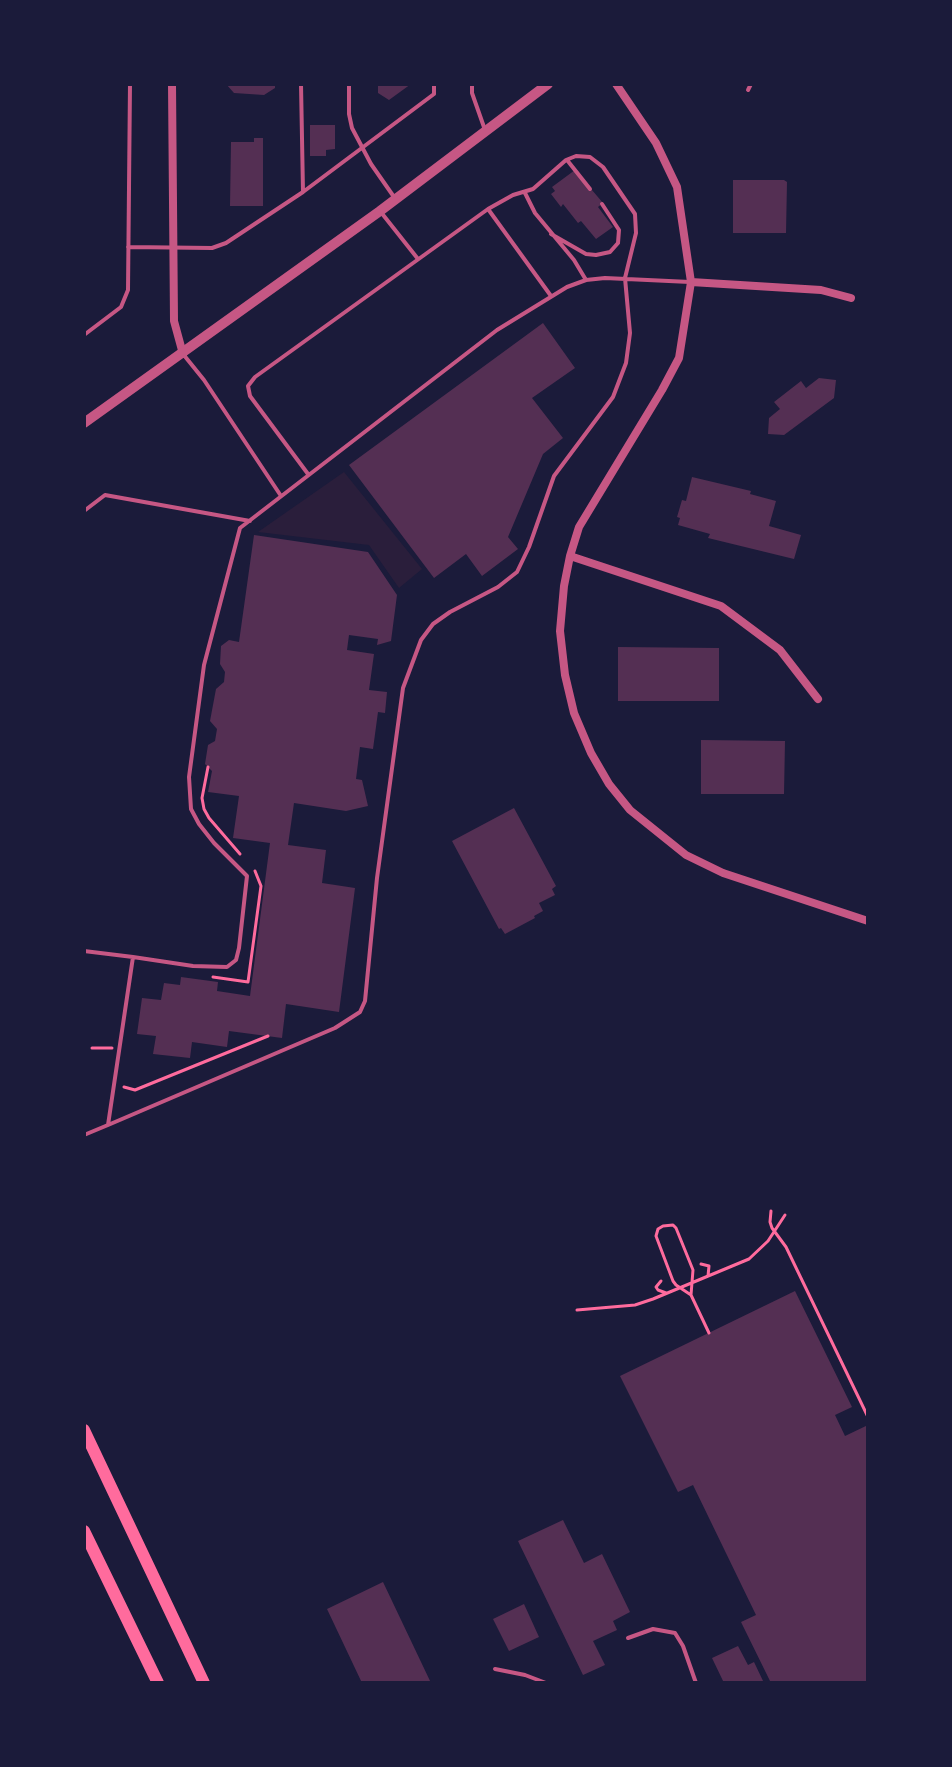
<!DOCTYPE html>
<style>
body{margin:0}
#map{position:relative;width:952px;height:1767px;overflow:hidden;background:#1b1b3a;font-family:"Crimson Pro",serif}
canvas{display:block}
.frame{position:absolute;inset:0;border:86px solid #1b1b3a;pointer-events:none}
</style>
<div id="map">
<canvas width="952" height="1767"></canvas>
<div class="frame"></div>
</div>
<script>
const g = document.querySelector('canvas').getContext('2d');
g.lineJoin = 'round';
function paint(path, color) { g.fillStyle = color; g.fill(path, 'evenodd'); }
const toPath = rows => new Path2D(rows.map(r => 'M' + r).join(''));
function trace(path, color, width, dash) { g.strokeStyle = color; g.lineWidth = width; g.lineCap = dash ? 'butt' : 'round'; g.setLineDash(dash || []); g.stroke(path); }
paint(toPath([
 [344,472,422,569,399,588,369,545,258,532]
]), '#2a1e3b');
paint(toPath([
 [226,84,275,84,275,88,264,95,234,93],
 [378,84,411,84,389,100,378,93],
 [310,125,335,125,335,149,326,150,326,156,310,156],
 [254,138,263,138,263,206,230,206,231,142,254,142],
 [575,170,603,203,598,207,613,227,596,239,581,221,578,223,563,204,561,207,551,194,555,191,552,187],
 [733,180,784,180,787,182,786,233,733,233],
 [543,323,575,368,532,398,563,438,543,454,508,537,518,549,482,576,466,554,434,578,349,465],
 [819,378,836,380,834,398,784,435,768,434,769,418,780,409,774,402,801,381,806,388],
 [692,477,751,491,750,494,776,501,769,526,801,535,794,559,708,538,710,534,678,525,680,518,677,517,682,500,686,501],
 [254,535,368,552,397,595,391,641,377,645,378,639,349,635,347,650,374,654,369,690,387,692,385,713,378,712,373,749,360,747,356,779,362,780,368,806,346,811,294,803,288,845,326,850,322,883,355,888,339,1012,286,1004,282,1038,229,1031,227,1047,192,1042,190,1058,153,1054,156,1036,137,1034,142,998,161,1000,164,983,180,985,181,977,218,982,217,991,250,996,270,843,233,838,239,796,208,792,212,771,205,764,208,745,215,741,217,729,210,721,216,689,224,682,225,672,220,664,221,646,229,640,239,642],
 [618,647,719,648,719,701,618,701],
 [701,740,785,741,784,794,701,794],
 [514,808,556,886,552,889,555,895,539,903,543,911,534,916,535,918,505,934,501,928,499,929,452,841],
 [795,1291,852,1407,835,1415,845,1436,868,1425,868,1683,771,1683,741,1622,756,1615,693,1485,678,1492,620,1376],
 [563,1520,584,1563,602,1554,630,1612,613,1621,617,1630,593,1641,605,1665,583,1675,518,1541],
 [383,1582,431,1683,362,1683,327,1609],
 [524,1604,539,1637,509,1651,493,1619],
 [738,1646,748,1665,754,1662,764,1683,724,1683,712,1658]
]), '#542f53');
trace(toPath([
 [208,767,202,798,204,809,209,818,240,854],
 [213,977,248,982,261,886,255,871],
 [92,1048,112,1048],
 [124,1087,135,1090,268,1036],
 [771,1211,770,1222,772,1228,786,1247,868,1417],
 [701,1264,709,1266,708,1276],
 [661,1281,656,1287,658,1290,666,1293],
 [691,1295,676,1285,673,1281,656,1236,658,1229,663,1226,673,1225,676,1228,693,1270,691,1295,709,1333],
 [577,1310,635,1305,653,1299,749,1259,768,1241,785,1215]
]), '#ff6b9d', 3);
trace(toPath([
 [349,84,349,114,352,128,371,164,394,197],
 [472,84,472,93,485,130],
 [748,90,751,84],
 [567,160,590,189],
 [303,192,434,94,434,84],
 [525,193,535,213,574,260,586,280],
 [380,211,418,259],
 [551,234,586,254,596,255,610,252,618,243,619,230,602,204],
 [128,247,212,248,226,243,303,192,301,84],
 [84,335,121,307,128,290,130,84],
 [183,354,204,380,281,496],
 [308,474,250,396,248,386,255,377,488,209,551,296],
 [84,511,105,495,250,521],
 [84,951,133,957],
 [84,1047,84,1048],
 [108,1125,335,1028,360,1012,365,1001,377,878,403,688,421,640,433,624,450,612,498,587,517,572,529,547,554,476,613,397,626,363,630,333,625,278,636,233,635,214,603,167,590,157,576,156,566,160,533,189,513,195,488,209],
 [84,1135,108,1125,133,957,193,966,227,967,236,960,239,948,247,876,214,843,199,824,191,809,189,777,204,665,240,528,497,330,567,287,586,280,605,278,690,282],
 [628,1638,653,1629,675,1633,683,1646,696,1683],
 [495,1669,525,1675,546,1683]
]), '#c65784', 4);
trace(toPath([
 [172,84,174,321,183,354],
 [616,84,656,143,677,187,691,282,679,358,662,390,579,527,570,556,564,586,560,631,565,675,574,713,591,753,609,784,630,810,686,855,723,873,868,921],
 [691,282,821,290,851,298],
 [570,556,721,606,780,650,818,699]
]), '#c65784', 8);
trace(toPath([
 [84,423,380,211,548,84]
]), '#c65784', 10);
trace(toPath([
 [84,1430,204,1683],
 [84,1531,158,1683]
]), '#ff6b9d', 12);
</script>
